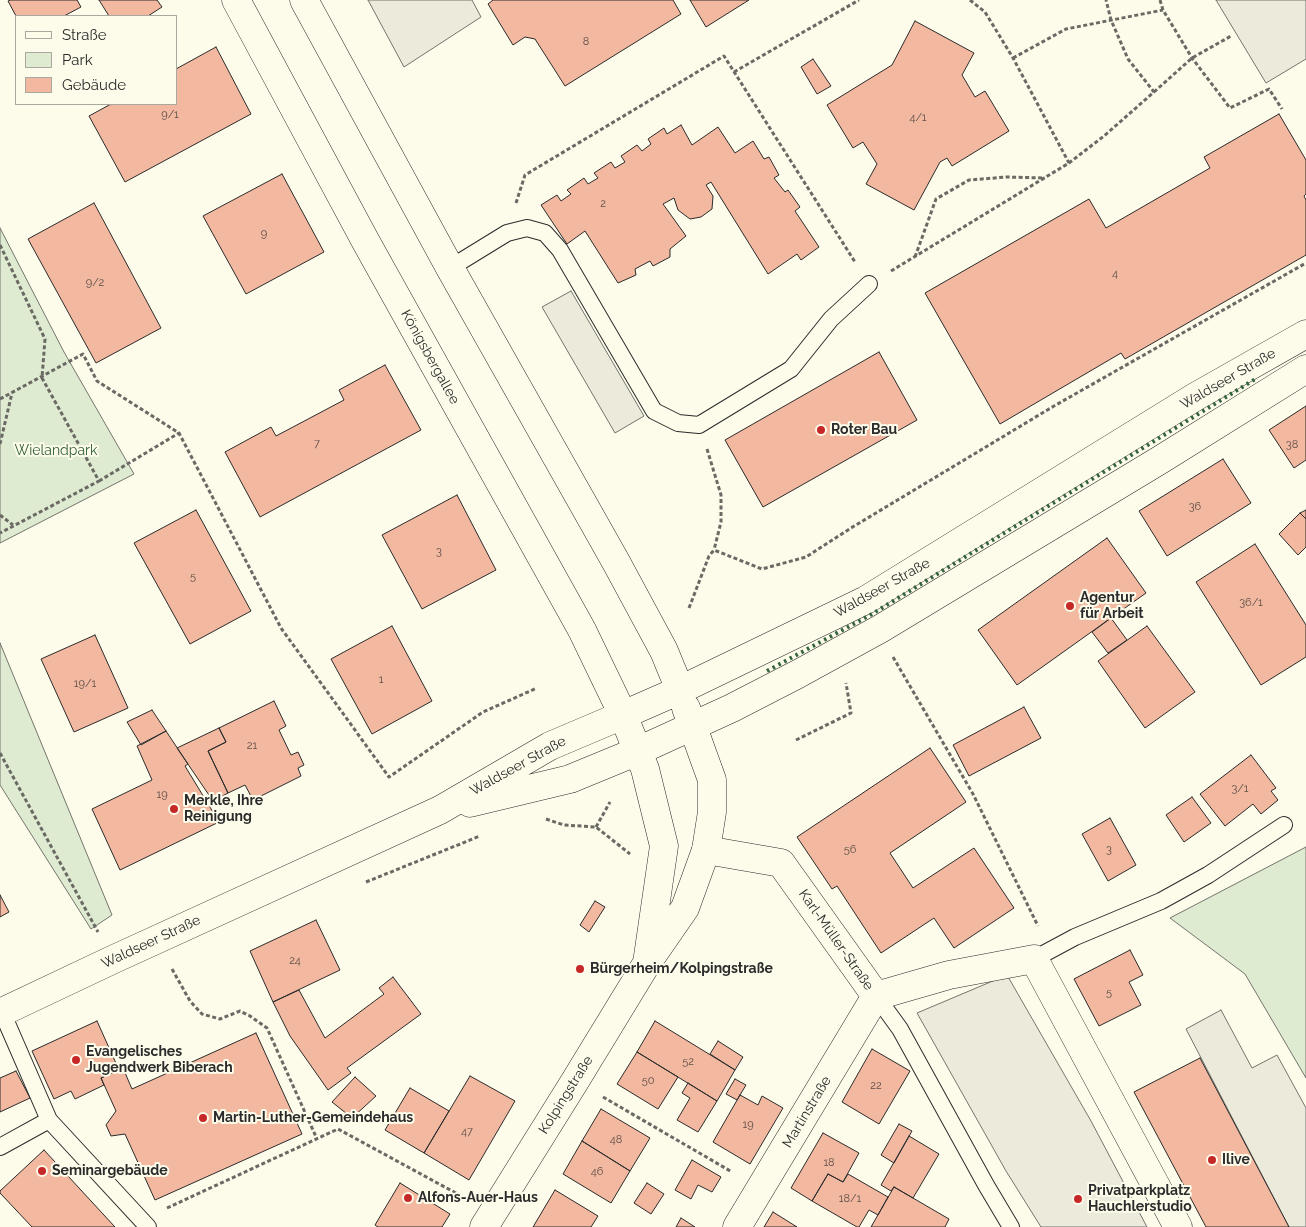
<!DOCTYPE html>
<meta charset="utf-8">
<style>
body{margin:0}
#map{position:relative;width:1306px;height:1227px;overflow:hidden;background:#fdfbea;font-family:Raleway,sans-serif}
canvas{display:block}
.legend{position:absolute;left:15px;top:15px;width:162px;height:90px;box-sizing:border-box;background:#fdfbea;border:1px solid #a9a89e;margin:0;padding:6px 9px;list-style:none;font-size:15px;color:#2b2b2b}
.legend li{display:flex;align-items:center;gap:10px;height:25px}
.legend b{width:25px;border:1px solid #a9a89e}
</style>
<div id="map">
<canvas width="1306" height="1227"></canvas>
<ul class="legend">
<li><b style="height:6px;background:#fdfbea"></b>Straße</li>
<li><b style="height:14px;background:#deebd1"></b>Park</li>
<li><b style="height:14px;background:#f2b8a0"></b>Gebäude</li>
</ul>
</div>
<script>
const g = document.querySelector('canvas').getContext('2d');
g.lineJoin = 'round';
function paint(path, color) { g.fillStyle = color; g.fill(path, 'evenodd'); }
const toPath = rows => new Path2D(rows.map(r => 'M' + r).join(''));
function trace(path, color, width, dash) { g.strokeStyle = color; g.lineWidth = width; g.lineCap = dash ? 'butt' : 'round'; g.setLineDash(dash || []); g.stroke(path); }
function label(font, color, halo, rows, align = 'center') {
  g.font = font + ' Raleway,sans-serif'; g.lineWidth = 4; g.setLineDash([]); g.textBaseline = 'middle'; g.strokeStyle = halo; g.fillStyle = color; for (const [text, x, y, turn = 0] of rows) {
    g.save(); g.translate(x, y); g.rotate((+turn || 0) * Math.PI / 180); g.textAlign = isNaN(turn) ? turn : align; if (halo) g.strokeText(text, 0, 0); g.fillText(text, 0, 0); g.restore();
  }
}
const green = toPath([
 [0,228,64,352,134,474,0,543,0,228],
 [0,643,112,915,91,929,0,785,0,643],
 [1306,847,1306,1078,1245,974,1170,918,1306,847]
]);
paint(green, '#deebd1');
trace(green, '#74746e', 1);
const parking = toPath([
 [368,0,472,0,481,17,404,67,368,0],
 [1216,0,1306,0,1306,59,1266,83,1216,0],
 [571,291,644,416,615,433,542,307,571,291],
 [1007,975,1091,1121,1147,1227,1041,1227,1006,1171,917,1013,1007,975],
 [1221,1010,1252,1068,1277,1055,1306,1108,1306,1227,1289,1227,1186,1029,1221,1010]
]);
paint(parking, '#eceadb');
trace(parking, '#74746e', 1);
const building = toPath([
 [10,0,77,0,81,7,64,16,16,16,8,1,10,0],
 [99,0,157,0,162,7,148,16,109,16,99,0],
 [493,0,673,0,681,14,565,86,535,39,525,37,513,45,488,4,493,0],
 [690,0,749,0,706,27,690,0],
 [915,21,974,53,962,75,975,97,985,91,1009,131,952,166,947,158,940,162,914,210,866,184,877,164,863,142,853,148,827,105,892,65,915,21],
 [216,47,251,114,125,182,89,116,111,104,176,104,176,69,216,47],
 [813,59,831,86,817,94,801,67,813,59],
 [1279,114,1306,160,1306,194,1304,196,1306,200,1306,255,1125,359,1121,353,1000,424,925,293,1089,199,1106,228,1210,168,1204,157,1279,114],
 [681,125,692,145,718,127,735,153,753,141,764,159,769,157,779,175,774,178,785,192,788,190,800,207,795,211,819,247,801,260,797,254,768,274,711,182,706,185,713,196,712,209,701,217,690,219,678,210,674,198,663,204,686,236,670,249,670,257,653,266,650,261,635,269,636,275,618,283,585,231,567,244,541,205,557,195,561,201,571,194,567,190,584,178,588,184,598,178,594,173,611,162,615,168,625,162,621,156,637,145,642,151,651,144,648,139,664,128,667,134,681,125],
 [282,174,324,252,246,294,203,216,282,174],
 [94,203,161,328,96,363,28,239,94,203],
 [879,352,917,420,763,507,725,440,879,352],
 [385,365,421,430,260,517,225,452,271,427,276,436,344,400,339,390,385,365],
 [1306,406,1306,460,1294,468,1269,430,1306,406],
 [1223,459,1251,503,1167,556,1139,511,1223,459],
 [457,495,496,570,422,609,382,535,457,495],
 [196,510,251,611,190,644,134,543,196,510],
 [1306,510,1306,519,1300,513,1306,510],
 [1300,513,1306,519,1306,547,1298,555,1279,534,1300,513],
 [1107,538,1146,593,1017,685,978,630,1107,538],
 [1255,544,1306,625,1306,657,1261,685,1196,582,1255,544],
 [1111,618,1127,640,1108,653,1092,632,1111,618],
 [392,626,432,701,372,734,331,659,392,626],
 [1147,626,1195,692,1145,728,1098,661,1147,626],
 [95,635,128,708,74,732,41,659,95,635],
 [274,701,286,726,279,730,291,755,298,752,304,765,298,768,301,776,253,800,245,785,228,793,208,751,226,742,219,728,274,701],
 [1024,707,1041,738,969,776,953,745,1024,707],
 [152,710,166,731,141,745,127,722,152,710],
 [219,728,226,742,208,751,228,793,213,801,177,748,219,728],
 [166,731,188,764,185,766,219,822,120,870,92,809,152,780,137,746,166,731],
 [930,748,966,802,890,853,913,888,974,848,1014,908,954,948,934,918,881,953,837,886,832,889,797,837,930,748],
 [1251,755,1276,788,1271,791,1278,800,1261,814,1253,804,1225,826,1200,794,1251,755],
 [1192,797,1211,823,1184,842,1166,815,1192,797],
 [1110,818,1136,865,1108,881,1082,834,1110,818],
 [0,895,9,912,0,917,0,895],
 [595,901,605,907,589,932,580,925,595,901],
 [316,920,340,970,273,1002,250,951,316,920],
 [1130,950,1143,975,1129,982,1141,1005,1099,1026,1074,979,1130,950],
 [393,977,421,1014,347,1068,351,1073,328,1090,290,1036,273,1002,299,990,325,1038,384,994,379,988,393,977],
 [97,1021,119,1070,101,1078,104,1085,75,1099,71,1091,54,1099,32,1051,97,1021],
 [655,1021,735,1070,717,1101,637,1052,655,1021],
 [256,1033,302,1134,155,1200,125,1134,111,1136,106,1125,116,1111,101,1078,123,1068,132,1089,256,1033],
 [718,1041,743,1057,735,1070,710,1054,718,1041],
 [872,1049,910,1071,879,1124,842,1102,872,1049],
 [637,1052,678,1077,658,1109,617,1084,637,1052],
 [1200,1058,1289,1227,1206,1227,1134,1092,1200,1058],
 [16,1071,30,1098,0,1112,0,1078,16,1071],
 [470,1076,515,1101,469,1180,424,1153,470,1076],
 [355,1077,376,1096,352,1118,332,1102,355,1077],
 [735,1079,746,1085,737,1100,726,1094,735,1079],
 [688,1083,717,1101,698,1132,677,1120,690,1098,682,1093,688,1083],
 [410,1088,449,1111,424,1153,385,1130,410,1088],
 [740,1095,758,1105,762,1096,783,1108,750,1164,713,1142,740,1095],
 [601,1109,650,1138,630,1171,582,1141,601,1109],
 [899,1124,912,1131,894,1163,881,1155,899,1124],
 [823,1133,859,1153,843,1182,828,1174,812,1201,791,1188,823,1133],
 [909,1136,939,1154,913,1198,894,1187,891,1191,881,1185,909,1136],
 [582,1141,630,1171,611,1203,563,1174,582,1141],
 [44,1150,115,1227,32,1227,0,1193,0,1191,44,1150],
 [692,1160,721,1177,712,1192,698,1185,691,1199,675,1190,692,1160],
 [828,1174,843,1182,848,1174,888,1197,878,1215,869,1210,859,1227,857,1227,812,1201,828,1174],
 [400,1183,450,1214,442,1227,378,1227,375,1225,400,1183],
 [647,1183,664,1194,651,1214,634,1203,647,1183],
 [894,1187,949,1219,945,1227,871,1227,894,1187],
 [555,1190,598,1216,591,1227,533,1227,555,1190],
 [773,1212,797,1227,764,1227,773,1212],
 [681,1218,695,1227,676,1227,681,1218]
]);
paint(building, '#f2b8a0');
trace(building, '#2b2b2b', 1);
const service = toPath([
 [450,268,507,233,527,228,545,233,560,250,654,411,678,423,699,425,791,369,831,319,869,284],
 [1034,959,1075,937,1161,901,1208,875,1284,825],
 [876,996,900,1029,986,1185,1011,1227],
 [2,1012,49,1120,148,1227],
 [0,1147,49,1120]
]);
const minor = toPath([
 [706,850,781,863,876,996,949,975,1034,959,1178,1227],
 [737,1227,876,996]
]);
const secondary = toPath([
 [304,0,450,268,616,562,664,651,680,690],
 [470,803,570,779,638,751],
 [0,1013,112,960,440,810,550,746,623,715,582,630,366,242,236,0]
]);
const primary = toPath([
 [638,751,732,708,798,674,880,629,1160,460,1306,369],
 [647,963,664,846,645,769,623,715,680,690,866,600,1195,397,1306,334],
 [484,1227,575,1081,647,963,685,908,706,850,712,812,712,780,686,708]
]);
trace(service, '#2b2b2b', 18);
trace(minor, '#2b2b2b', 29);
trace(secondary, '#2b2b2b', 29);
trace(primary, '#2b2b2b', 29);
trace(toPath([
 [970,0,985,12,1013,58,1069,163],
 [1160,0,1163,10,1192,58,1230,108,1269,89,1282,109],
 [1013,58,1066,29,1163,10],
 [734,72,859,0],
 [1154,92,1192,58,1231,36],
 [516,203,525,175,724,56,855,262],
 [0,245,45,339,42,378,99,481,0,533],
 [915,257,936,199,969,180,1007,177,1045,178],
 [891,271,1069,163,1104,136,1154,92,1128,59,1111,20,1106,0],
 [0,399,83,354,97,381,179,433,281,628,389,777,483,712,537,688],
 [0,444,12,393],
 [707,449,721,495,721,522,714,550],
 [99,481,179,433],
 [0,515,13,525],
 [689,608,709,556,714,550,762,569,806,557,851,528,1054,406,1306,263],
 [893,657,973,794,1038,926],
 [796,740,851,713,846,683],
 [0,753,98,932],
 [546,819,564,825,596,827,630,854],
 [596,827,610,802],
 [366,882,480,836],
 [172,969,190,1001,202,1014,220,1019,240,1011,250,1016,267,1028,317,1139],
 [603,1097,732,1172],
 [167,1208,338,1129,465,1198]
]), '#6a6964', 3, [4, 2.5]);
trace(service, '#fdfbea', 16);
trace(minor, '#fdfbea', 28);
trace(secondary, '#fdfbea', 28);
trace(primary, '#fdfbea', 28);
trace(toPath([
 [767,671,872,614,1257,378]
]), '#34623c', 4, [2.5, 4]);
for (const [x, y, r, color] of [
 [821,430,5,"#c62828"],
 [1070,606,5,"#c62828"],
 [174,809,5,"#c62828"],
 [580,969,5,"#c62828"],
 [76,1060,5,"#c62828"],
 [203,1118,5,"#c62828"],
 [1212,1160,5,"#c62828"],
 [42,1171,5,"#c62828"],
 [408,1198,5,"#c62828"],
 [1078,1199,5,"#c62828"]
]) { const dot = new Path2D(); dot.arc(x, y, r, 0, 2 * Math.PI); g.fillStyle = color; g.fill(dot); trace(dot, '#fdfbea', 2); }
label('11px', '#5d4e48', null, [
 ["8",586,42],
 ["9/1",170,115],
 ["4/1",918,118],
 ["2",603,204],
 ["9",264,234],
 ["4",1115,274],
 ["9/2",95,283],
 ["7",317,444],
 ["38",1292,445],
 ["36",1195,507],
 ["3",439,552],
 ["5",193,577],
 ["36/1",1251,603],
 ["1",381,680],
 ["19/1",85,684],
 ["21",252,746],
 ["3/1",1240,789],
 ["19",162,795],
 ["56",850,850],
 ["3",1109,850],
 ["24",295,961],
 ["5",1109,993],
 ["52",688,1062],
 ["50",648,1081],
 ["22",876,1086],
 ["19",748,1125],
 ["47",467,1132],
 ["48",616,1140],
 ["18",829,1163],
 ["46",597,1172],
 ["18/1",850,1199]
]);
label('14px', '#2b2b2b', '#fdfbea', [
 ["Königsbergallee",430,357,61],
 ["Waldseer Straße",1228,379,-30],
 ["Waldseer Straße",882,588,-29],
 ["Waldseer Straße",518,766,-29],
 ["Karl-Müller-Straße",836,940,55],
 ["Waldseer Straße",151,942,-25],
 ["Kolpingstraße",566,1095,-58],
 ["Martinstraße",807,1112,-59]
]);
label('bold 14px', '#2b2b2b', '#fdfbea', [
 ["Roter Bau",831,430],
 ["Agentur",1080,598],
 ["für Arbeit",1080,614],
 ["Merkle, Ihre",184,801],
 ["Reinigung",184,817],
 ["Bürgerheim/Kolpingstraße",590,969],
 ["Evangelisches",86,1052],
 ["Jugendwerk Biberach",86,1068],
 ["Martin-Luther-Gemeindehaus",213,1118],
 ["Ilive",1222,1160],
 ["Seminargebäude",52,1171],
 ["Privatparkplatz",1088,1191],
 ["Hauchlerstudio",1088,1207],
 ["Alfons-Auer-Haus",418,1198]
], 'left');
label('14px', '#34623c', '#fdfbea', [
 ["Wielandpark",56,451]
]);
</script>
